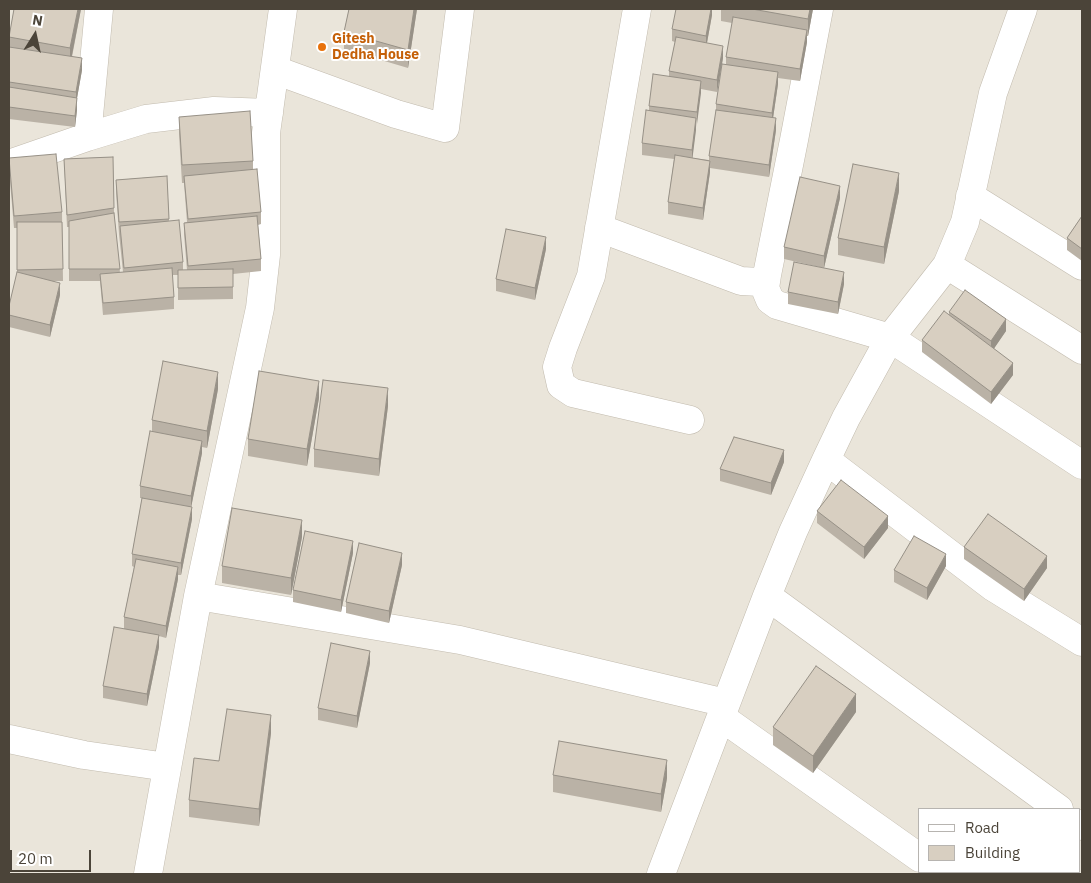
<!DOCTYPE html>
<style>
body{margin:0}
#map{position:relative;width:1091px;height:883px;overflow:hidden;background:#f6f3ec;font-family:"IBM Plex Sans",sans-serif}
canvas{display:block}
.frame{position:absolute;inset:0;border:10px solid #4b4439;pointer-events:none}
.legend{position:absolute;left:918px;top:808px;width:162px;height:65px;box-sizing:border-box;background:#fff;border:1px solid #b7b4b0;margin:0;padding:6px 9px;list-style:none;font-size:15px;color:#4b4439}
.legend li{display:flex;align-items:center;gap:10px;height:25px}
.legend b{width:25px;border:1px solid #b7b4b0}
.north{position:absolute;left:10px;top:10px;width:50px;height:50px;-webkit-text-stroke:4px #fff;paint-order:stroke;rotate:10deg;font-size:14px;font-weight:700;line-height:20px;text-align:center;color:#4b4439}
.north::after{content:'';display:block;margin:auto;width:18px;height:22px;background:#4b4439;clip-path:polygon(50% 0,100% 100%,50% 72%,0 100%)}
.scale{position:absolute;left:10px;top:850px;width:81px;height:22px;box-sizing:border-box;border:2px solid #4b4439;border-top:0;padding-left:6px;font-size:15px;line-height:18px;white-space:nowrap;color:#4b4439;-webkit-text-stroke:4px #fff;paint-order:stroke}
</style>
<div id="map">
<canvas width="1091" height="883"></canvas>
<div class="frame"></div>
<ul class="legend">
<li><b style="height:6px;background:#fff"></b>Road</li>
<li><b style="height:14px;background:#d8cfc1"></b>Building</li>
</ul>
<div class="north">N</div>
<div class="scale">20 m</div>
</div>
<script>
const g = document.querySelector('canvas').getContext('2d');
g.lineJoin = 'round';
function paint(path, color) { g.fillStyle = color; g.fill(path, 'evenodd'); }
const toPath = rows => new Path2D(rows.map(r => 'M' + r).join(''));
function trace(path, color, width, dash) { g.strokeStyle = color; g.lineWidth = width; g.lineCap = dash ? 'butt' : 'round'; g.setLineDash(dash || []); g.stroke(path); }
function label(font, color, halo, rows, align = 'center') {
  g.font = font + ' "IBM Plex Sans",sans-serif'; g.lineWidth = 4; g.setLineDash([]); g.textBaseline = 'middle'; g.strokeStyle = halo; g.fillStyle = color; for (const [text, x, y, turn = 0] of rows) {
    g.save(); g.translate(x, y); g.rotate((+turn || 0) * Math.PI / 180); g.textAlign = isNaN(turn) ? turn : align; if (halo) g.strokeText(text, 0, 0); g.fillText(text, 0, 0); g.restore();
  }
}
paint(toPath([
 [9,9,1082,9,1082,874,9,874],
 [920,809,1080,809,1080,872,920,872]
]), '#eae5da');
const minor = toPath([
 [637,9,591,276,563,348,557,367,561,385,573,393,690,420],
 [819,9,794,140,767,275,765,288,770,300,777,305,890,338,1082,465],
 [275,70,396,114,445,128,460,9],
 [87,137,99,9],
 [9,164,87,137,146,119,214,111,269,113],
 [970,196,1082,266],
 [599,228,741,281,760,282,765,288],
 [947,265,1082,350],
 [826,460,993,587,1082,642],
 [198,596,460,640,726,703],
 [767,596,1059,809],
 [721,717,920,858],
 [9,739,84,755,167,767],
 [1080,824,1082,826],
 [938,872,942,874],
 [148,874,198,596,260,308,266,255,266,133,283,9],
 [661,874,767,596,793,532,826,460,846,418,890,338,947,265,965,222,993,93,1023,9]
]);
trace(minor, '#c2bbae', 29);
trace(minor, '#fff', 28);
paint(toPath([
 [14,9,81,9,72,57,82,70,77,98,77,110,75,127,9,119,9,37],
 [349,9,417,9,408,68,344,49,344,32],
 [712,9,712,15,707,43,723,58,717,92,701,89,692,158,709,160,709,156,716,110,716,104,726,65,726,57,732,23,721,21,721,9,813,9,808,36,807,36,807,42,800,81,778,78,778,84,773,118,776,130,769,177,710,168,710,172,703,220,668,214,668,202,674,159,642,155,642,143,649,111,649,106,669,76,669,71,675,42,672,41,672,29],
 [179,117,253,161,253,169,261,212,261,224,258,225,261,259,261,271,233,274,233,299,178,300,178,275,172,275,174,297,174,309,103,315,100,281,69,281,69,227,67,227,64,159,113,157,114,213,120,273,123,272,119,234,116,192,116,180,167,176,169,221,183,262,183,270,187,270,184,234,184,223,187,222,184,183,182,183,179,134],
 [9,158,62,212,63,281,54,281,60,295,50,337,9,327,9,306,17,273,17,228,14,228,9,170],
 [899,191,884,264,838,255,838,238],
 [840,198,824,268,784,259,784,247],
 [1082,216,1082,261,1067,250,1067,238],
 [546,249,535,300,496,291,496,279],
 [844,284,838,314,788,304,788,292],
 [949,312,1006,331,994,348,1013,375,991,404,922,352,922,340,949,314],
 [218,389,207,448,202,447,202,453,191,507,192,519,181,575,178,575,178,579,166,638,159,636,159,647,147,706,103,698,103,686,124,629,124,617,134,567,132,566,132,554,142,498,140,498,140,486,152,432,152,420],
 [319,398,307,466,248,456,248,439],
 [388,406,379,476,314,467,314,449],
 [784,462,771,495,720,481,720,469],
 [817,511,888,528,864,559,817,523],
 [302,537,291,595,222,583,222,566],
 [964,547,1047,568,1024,601,964,559],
 [353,553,341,612,293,602,293,590],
 [402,565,389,623,346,613,346,602],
 [946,566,927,600,894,582,894,570],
 [370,663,357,728,318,720,318,708],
 [856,712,813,773,773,745,773,727],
 [271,733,259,826,189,817,189,800,219,761],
 [553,775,667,778,661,812,553,792]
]), '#bab2a6');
paint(toPath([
 [78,9,81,9,70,65,70,48],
 [414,9,417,9,408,68,408,50],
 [711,9,712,9,712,15,706,48,706,36],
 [810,9,813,9,808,36,808,19],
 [807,30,807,42,800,81,800,69],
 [723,46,723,58,717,92,717,80],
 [82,58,82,70,76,104,76,92],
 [778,72,778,84,772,125,772,113],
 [701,81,701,93,697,124,697,112],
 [77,98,77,110,75,127,75,116],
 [696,118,696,130,692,162,692,150],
 [776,118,776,130,769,177,769,165],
 [710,161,710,172,703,220,703,208],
 [899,173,899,191,884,264,884,247],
 [840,186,840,198,824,268,824,256],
 [546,237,546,249,535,300,535,288],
 [844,272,844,284,838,314,838,302],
 [60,283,60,295,50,337,50,325],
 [1006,319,1006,331,991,353,991,341],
 [1013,363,1013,375,991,404,991,392],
 [218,372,218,389,207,448,207,431],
 [319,381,319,398,307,466,307,449],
 [388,388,388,406,379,476,379,459],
 [202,441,202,453,191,508,191,496],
 [784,450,784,462,771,495,771,483],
 [192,507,192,519,181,575,181,563],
 [888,516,888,528,864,559,864,547],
 [302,520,302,537,291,595,291,578],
 [353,541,353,553,341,612,341,600],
 [402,553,402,565,389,623,389,611],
 [946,554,946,566,927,600,927,588],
 [1047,556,1047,568,1024,601,1024,589],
 [178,567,178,579,166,638,166,626],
 [159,635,159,647,147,706,147,694],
 [370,651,370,663,357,728,357,716],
 [856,694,856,712,813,773,813,756],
 [271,715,271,733,259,826,259,809],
 [667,760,667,778,661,812,661,794]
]), '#979187');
const building = toPath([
 [14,9,78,9,70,48,9,37,14,9],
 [349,9,414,9,408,50,344,32,349,9],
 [676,9,711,9,706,36,672,29,676,9],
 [752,9,810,9,808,19,752,9],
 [733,17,807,30,800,69,726,57,733,17],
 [676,37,723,46,717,80,669,71,676,37],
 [9,47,82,58,76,92,9,82,9,47],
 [722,64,778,72,772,113,716,104,722,64],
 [653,74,701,81,697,112,649,106,653,74],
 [9,87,77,98,75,116,9,107,9,87],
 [646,110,696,118,692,150,642,143,646,110],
 [716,110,776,118,769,165,709,156,716,110],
 [250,111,253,161,182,165,179,117,250,111],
 [56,154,62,212,14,216,9,158,56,154],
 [675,155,710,161,703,208,668,202,675,155],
 [113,157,114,208,67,215,64,159,113,157],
 [853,164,899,173,884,247,838,238,853,164],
 [257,169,261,212,188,219,184,176,257,169],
 [167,176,169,219,119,222,116,180,167,176],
 [800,177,840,186,824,256,784,247,800,177],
 [114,213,120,269,69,269,69,221,114,213],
 [257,216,261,259,188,266,184,223,257,216],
 [1082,216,1082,249,1067,238,1082,216],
 [179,220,183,262,124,268,120,226,179,220],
 [17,222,62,222,63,269,17,270,17,222],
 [506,229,546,237,535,288,496,279,506,229],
 [794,262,844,272,838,302,788,292,794,262],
 [172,268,174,297,103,303,100,274,172,268],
 [233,269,233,287,178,288,178,270,233,269],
 [17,272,60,283,50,325,9,315,9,306,17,272],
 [965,290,1006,319,991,341,949,312,965,290],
 [944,311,1013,363,991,392,922,340,944,311],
 [163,361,218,372,207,431,152,420,163,361],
 [259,371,319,381,307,449,248,439,259,371],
 [323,380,388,388,379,459,314,449,323,380],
 [150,431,202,441,191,496,140,486,150,431],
 [734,437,784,450,771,483,720,469,734,437],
 [841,480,888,516,864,547,817,511,841,480],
 [142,498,192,507,181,563,132,554,142,498],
 [232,508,302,520,291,578,222,566,232,508],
 [988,514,1047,556,1024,589,964,547,988,514],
 [305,531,353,541,341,600,293,590,305,531],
 [914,536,946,554,927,588,894,570,914,536],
 [359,543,402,553,389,611,346,602,359,543],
 [136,559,178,567,166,626,124,617,136,559],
 [114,627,159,635,147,694,103,686,114,627],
 [331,643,370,651,357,716,318,708,331,643],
 [816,666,856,694,813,756,773,727,816,666],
 [227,709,271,715,259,809,189,800,194,758,219,761,227,709],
 [559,741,667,760,661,794,553,775,559,741]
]);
paint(building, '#d8cfc1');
trace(building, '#979187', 1);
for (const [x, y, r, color] of [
 [322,47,5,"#e8710a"]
]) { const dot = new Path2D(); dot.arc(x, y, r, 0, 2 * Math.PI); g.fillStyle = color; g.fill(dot); trace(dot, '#fff', 2); }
label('bold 14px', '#c56008', '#fff', [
 ["Gitesh",332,39],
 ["Dedha House",332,55]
], 'left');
</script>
